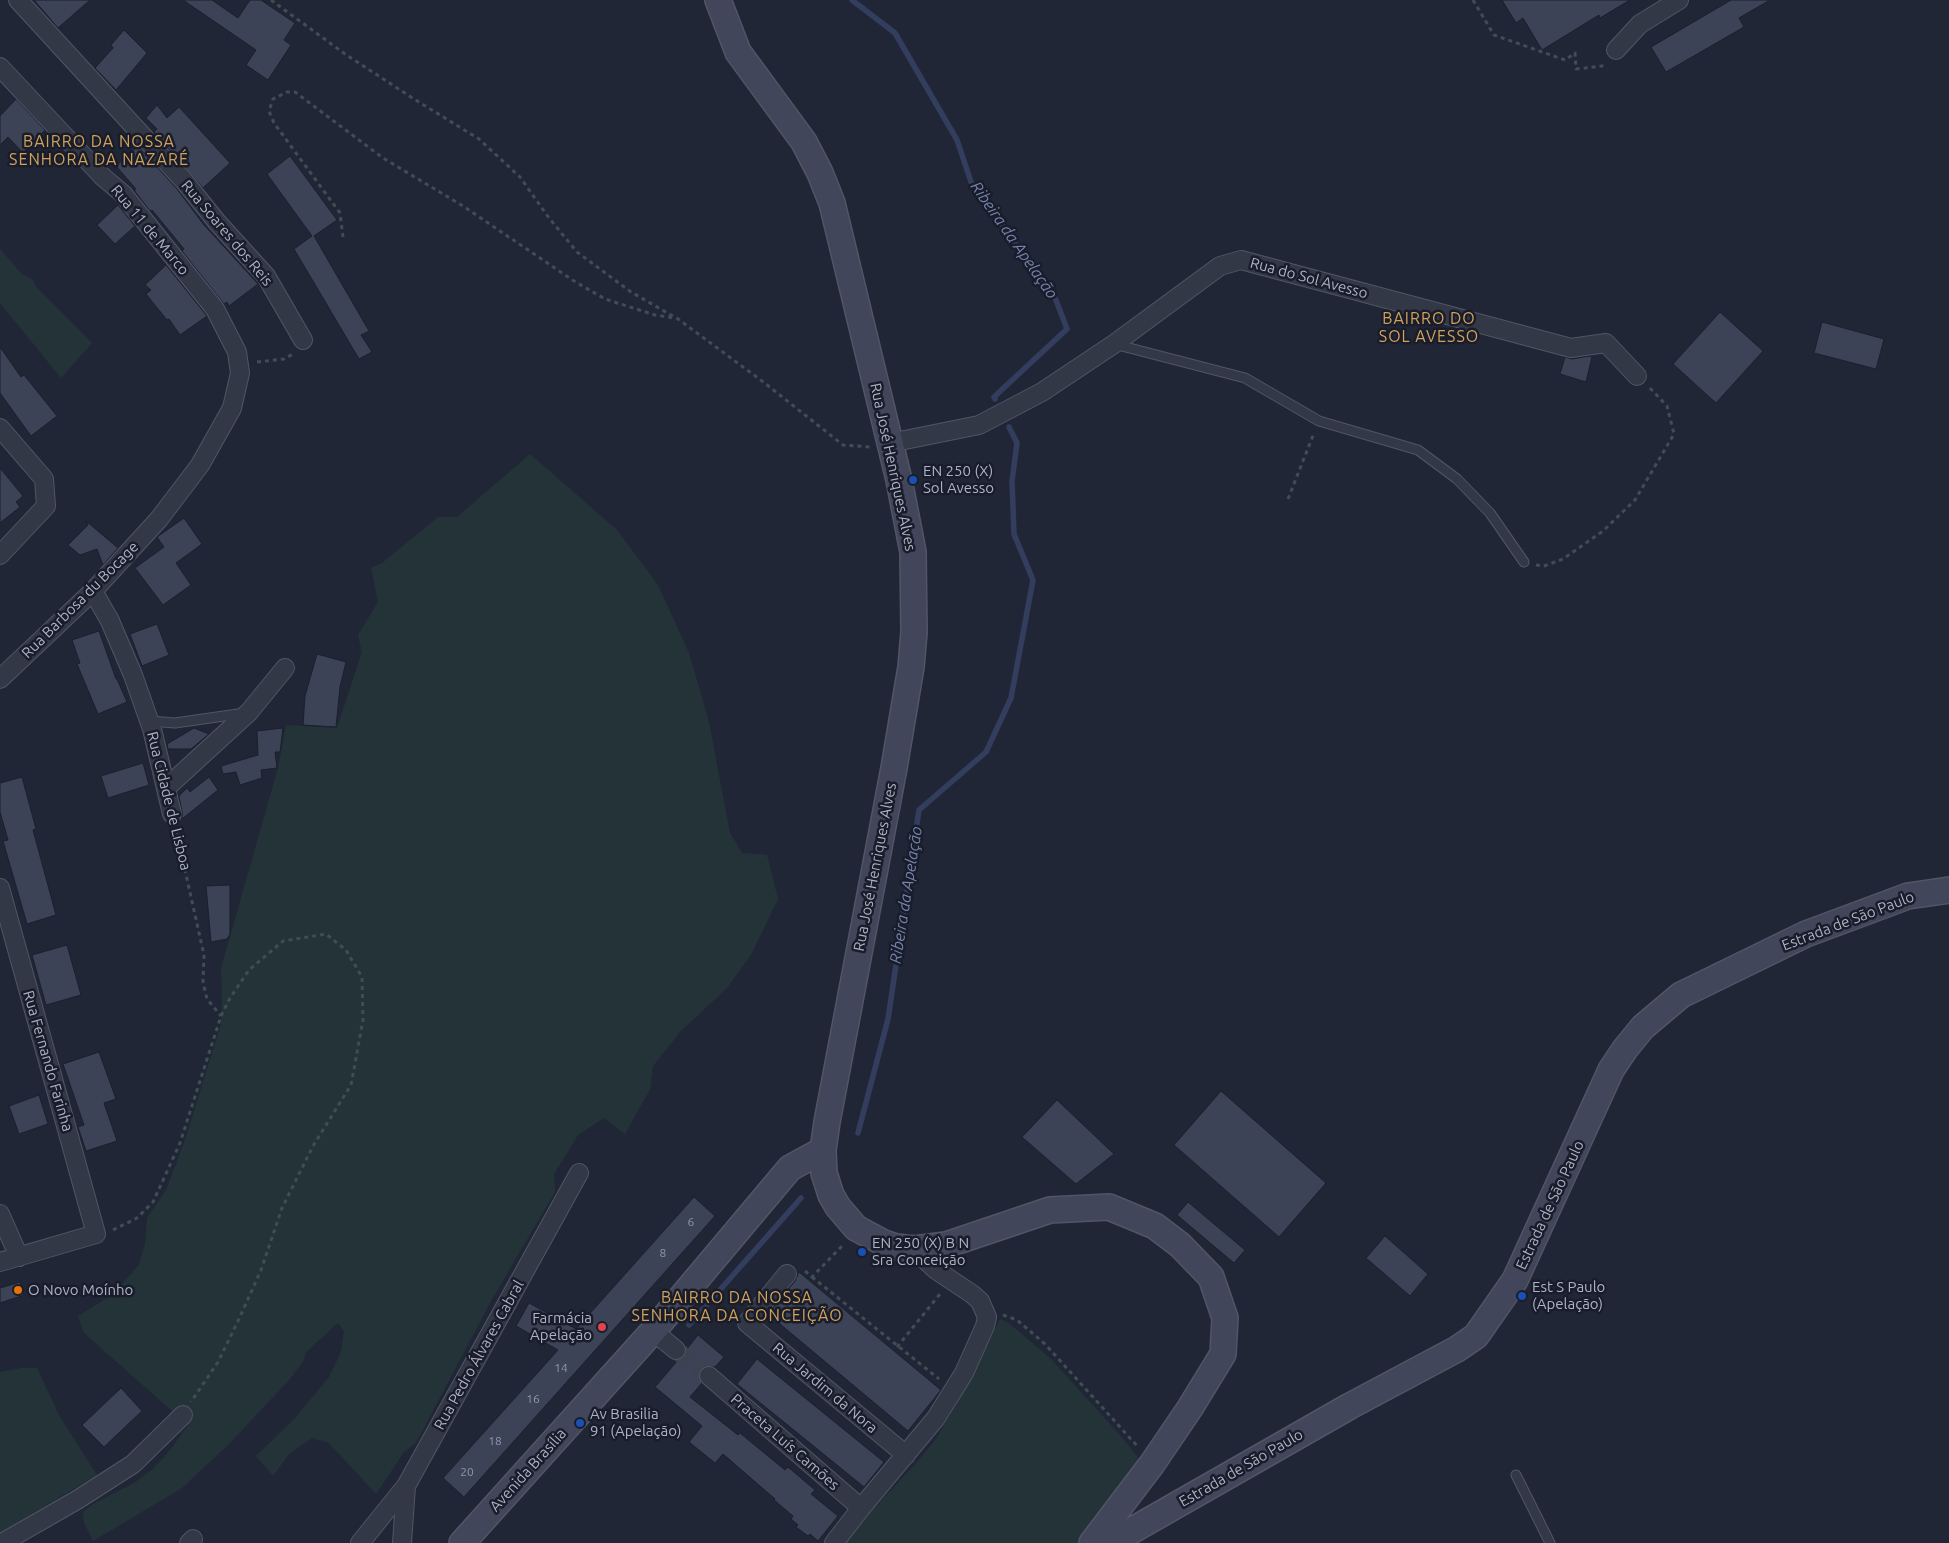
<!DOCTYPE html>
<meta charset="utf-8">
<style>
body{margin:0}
canvas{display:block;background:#202636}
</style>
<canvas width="1949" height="1543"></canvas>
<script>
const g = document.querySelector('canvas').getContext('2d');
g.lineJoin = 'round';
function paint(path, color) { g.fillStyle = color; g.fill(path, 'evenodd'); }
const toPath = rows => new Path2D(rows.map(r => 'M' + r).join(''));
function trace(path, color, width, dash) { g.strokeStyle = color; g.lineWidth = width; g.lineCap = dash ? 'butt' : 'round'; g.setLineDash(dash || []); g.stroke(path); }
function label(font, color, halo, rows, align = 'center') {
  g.font = font + ' Ubuntu,sans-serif'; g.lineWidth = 5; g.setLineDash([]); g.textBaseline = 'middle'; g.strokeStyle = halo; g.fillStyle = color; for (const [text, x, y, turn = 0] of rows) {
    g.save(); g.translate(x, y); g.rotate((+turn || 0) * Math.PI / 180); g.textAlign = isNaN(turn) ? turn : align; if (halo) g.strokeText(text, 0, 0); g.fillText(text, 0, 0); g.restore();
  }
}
paint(toPath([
 [0,249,22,274,33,280,37,288,92,343,61,378,0,303],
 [530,454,617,530,658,585,689,653,709,722,730,833,742,853,767,855,778,899,752,953,727,988,681,1031,653,1066,650,1089,625,1134,604,1118,578,1135,554,1174,555,1192,491,1301,416,1443,404,1452,376,1494,329,1443,312,1438,289,1454,273,1476,256,1456,295,1418,329,1377,341,1352,344,1331,338,1323,306,1352,304,1360,290,1379,260,1411,228,1445,182,1488,93,1541,84,1523,83,1512,93,1504,134,1483,153,1469,171,1449,188,1425,84,1333,78,1316,112,1295,139,1265,145,1244,147,1218,166,1190,185,1140,221,1024,222,1002,221,968,278,768,286,725,337,728,362,652,358,635,378,602,371,568,382,563,438,517,457,517],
 [1000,1319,1009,1323,1051,1359,1119,1434,1137,1456,1140,1463,1080,1543,842,1543,918,1461,936,1439,959,1400],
 [21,1368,37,1368,60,1417,97,1475,0,1533,0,1372]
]), '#233338');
trace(toPath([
 [852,0,895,33,957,140,971,182,1056,300,1067,329,994,397,995,399],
 [858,1133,888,1019,919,810,986,752,1011,698,1033,580,1014,534,1012,481,1017,443,1009,427],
 [689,1325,801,1198]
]), '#333e5e', 5.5);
const building = toPath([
 [34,0,90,0,58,28,34,0],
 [183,0,212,0,238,18,250,0,261,0,295,23,284,40,291,45,268,80,246,65,256,50,183,0],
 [1502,0,1630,0,1600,18,1599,15,1542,50,1523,18,1516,23,1502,0],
 [1731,0,1770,0,1739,18,1744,27,1666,72,1651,47,1731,0],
 [124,30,147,53,116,90,95,68,113,48,111,45,124,30],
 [16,99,45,130,23,153,8,137,0,145,0,116,16,99],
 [157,105,167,118,179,107,230,163,203,188,154,132,157,129,146,118,157,105],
 [138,146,177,189,204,225,258,284,229,306,227,302,224,304,182,251,184,249,152,210,150,211,134,190,136,189,116,166,138,146],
 [290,156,337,220,314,236,369,331,361,335,372,352,359,359,294,249,312,236,267,174,290,156],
 [118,205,135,226,115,244,97,225,118,205],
 [166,265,207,316,180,335,169,319,167,320,146,294,151,290,145,285,166,265],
 [1720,312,1763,351,1716,403,1673,364,1720,312],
 [1822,322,1884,339,1876,369,1814,353,1822,322],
 [0,347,21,377,24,375,57,416,31,436,0,393,0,347],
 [1589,356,1592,357,1586,382,1560,374,1565,357,1572,359,1589,356],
 [0,468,23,496,16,502,20,507,0,523,0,468],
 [184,518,202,544,176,563,191,585,163,605,135,568,164,547,157,537,184,518],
 [86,521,118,548,103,565,97,549,80,555,68,545,88,525,86,521],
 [157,624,169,655,142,666,130,634,157,624],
 [99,631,116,679,117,679,127,702,98,714,77,664,80,663,72,640,99,631],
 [317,654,346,662,340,687,336,727,303,725,305,696,317,654],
 [194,728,209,734,191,749,168,749,167,744,194,728],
 [283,728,280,752,275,752,277,768,261,770,262,778,240,785,236,772,223,774,221,766,258,755,257,731,283,728],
 [143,763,149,785,108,798,101,776,143,763],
 [22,777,36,829,33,830,56,915,27,924,3,841,8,840,0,812,0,783,22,777],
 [209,777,218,790,182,819,182,812,179,796,187,788,190,792,209,777],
 [230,885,230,934,227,939,211,942,206,886,230,885],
 [67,945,81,995,46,1005,32,955,67,945],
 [99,1052,116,1099,104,1103,117,1141,86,1151,78,1127,84,1125,63,1064,99,1052],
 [1221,1091,1326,1183,1279,1237,1174,1145,1221,1091],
 [39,1095,48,1124,19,1134,9,1106,39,1095],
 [1057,1100,1114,1154,1076,1184,1022,1137,1057,1100],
 [694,1197,715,1216,464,1497,443,1478,558,1350,516,1326,529,1303,576,1329,694,1197],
 [1188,1202,1245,1250,1234,1263,1177,1215,1188,1202],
 [1385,1236,1428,1274,1410,1296,1366,1258,1385,1236],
 [799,1272,941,1390,908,1431,768,1314,795,1281,799,1272],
 [20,1282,24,1295,0,1303,0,1288,20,1282],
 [698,1335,724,1357,715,1367,706,1366,701,1369,699,1374,702,1383,690,1397,738,1435,740,1433,785,1470,788,1467,815,1490,811,1494,838,1516,818,1541,810,1534,808,1536,796,1527,798,1525,791,1519,793,1516,774,1500,775,1499,723,1454,715,1463,689,1442,702,1426,655,1387,678,1360,684,1357,686,1350,698,1335],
 [757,1359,884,1462,864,1487,737,1384,757,1359],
 [121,1388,142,1411,104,1447,82,1425,121,1388]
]);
paint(building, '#3c4357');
trace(building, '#1b1f2d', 1);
trace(toPath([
 [676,1350,709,1376]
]), '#3c4252', 18, [18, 9]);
const lane = toPath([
 [1114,344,1245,378,1319,421,1418,450,1457,479,1490,513,1524,562],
 [149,721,175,723,245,713],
 [1516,1475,1550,1543]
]);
const street = toPath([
 [18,0,185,182,217,222,266,276,303,340],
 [1616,50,1640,24,1679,0],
 [0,67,103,177,123,194,215,309,237,352,240,373,232,408,200,465,159,519,93,591,0,679],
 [0,428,44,479,46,506,0,555],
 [890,443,979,425,1042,392,1114,344,1220,266,1241,260,1571,348,1606,343,1637,376],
 [93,591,110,621,133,675,152,729,172,814],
 [166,788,249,712,285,668],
 [0,888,96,1234,0,1262],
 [0,1214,19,1257],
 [787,1274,747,1323,906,1455],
 [653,1331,676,1350],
 [709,1376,861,1508],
 [2,1543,77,1500,133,1464,183,1415],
 [189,1543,193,1539],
 [360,1543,406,1486],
 [402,1543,406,1486,579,1173],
 [834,1543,861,1508,936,1418,964,1373,985,1326,987,1317,980,1301,972,1294,936,1270,914,1249]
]);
const secondary = toPath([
 [718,0,738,52,804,142,820,173,832,203,899,480,913,552,914,632,911,667,894,768,827,1122,823,1150,824,1173,831,1195,838,1207,856,1228,884,1243,896,1247,914,1249,946,1245,1050,1210,1109,1207,1155,1226,1180,1245,1211,1277,1225,1318,1223,1354,1190,1408,1152,1464,1092,1543],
 [462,1543,653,1331,790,1168,823,1150],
 [1110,1543,1350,1406,1457,1349,1476,1336,1515,1280,1611,1070,1625,1049,1643,1027,1681,995,1806,934,1908,896,1949,890]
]);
trace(lane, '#515565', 11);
trace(street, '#515565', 20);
trace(secondary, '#515565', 28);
trace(toPath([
 [271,0,345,54,414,99,479,139,520,177,549,218,577,252,631,292,678,319,762,381,843,445,870,447],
 [1473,0,1494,35,1565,60,1575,53,1576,69,1602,66,1605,62],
 [343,237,340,213,274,123,269,111,273,99,287,92,295,92,383,158,463,206,574,281,605,299,655,315,675,318],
 [257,362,284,359,293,354],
 [1288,499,1314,433],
 [1536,565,1544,566,1563,559,1603,531,1635,500,1674,434,1667,406,1649,387],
 [176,830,204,955,203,982,207,999,221,1016],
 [113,1230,137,1218,153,1202,180,1143,221,1016,230,998,249,970,283,941,326,934,346,950,362,977,363,1020,351,1085,313,1146,282,1208,261,1270,239,1319,218,1362,191,1402],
 [805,1271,812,1277,844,1244],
 [812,1277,939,1379],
 [1003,1315,1017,1320,1045,1344,1139,1448],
 [897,1347,940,1294]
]), '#3f4e55', 3, [4, 4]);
trace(lane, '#333847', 9);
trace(street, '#333847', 18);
trace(secondary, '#41465a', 25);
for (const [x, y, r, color] of [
 [913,480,5,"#1a4fb4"],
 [862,1252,5,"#1a4fb4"],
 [18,1290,5,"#e8710a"],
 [1522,1296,5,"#1a4fb4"],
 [602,1327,5,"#e0444e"],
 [580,1423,5,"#1a4fb4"]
]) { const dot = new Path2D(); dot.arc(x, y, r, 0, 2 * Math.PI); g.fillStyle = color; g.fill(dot); trace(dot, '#191d2b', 2); }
label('12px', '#9196a9', null, [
 ["6",691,1222],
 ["8",663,1253],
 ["14",561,1368],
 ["16",533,1399],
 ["18",495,1441],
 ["20",467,1472]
]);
label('15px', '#adb2c4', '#191d2b', [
 ["Rua 11 de Marco",150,230,50],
 ["Rua Soares dos Reis",227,233,50],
 ["Rua do Sol Avesso",1309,278,15],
 ["Rua José Henriques Alves",893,467,78],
 ["Rua Barbosa du Bocage",80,600,-45],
 ["Rua Cidade de Lisboa",169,801,76],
 ["Rua José Henriques Alves",875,867,-79],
 ["Estrada de São Paulo",1848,921,-21],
 ["Rua Fernando Farinha",48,1061,74],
 ["Estrada de São Paulo",1550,1205,-65],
 ["Rua Pedro Álvares Cabral",479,1355,-61],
 ["Rua Jardim da Nora",825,1388,40],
 ["Praceta Luís Camões",785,1442,41],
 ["Estrada de São Paulo",1241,1468,-30],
 ["Avenida Brasília",528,1470,-48]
]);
label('15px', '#adb2c4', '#191d2b', [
 ["EN 250 (X)",923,471],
 ["Sol Avesso",923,488],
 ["EN 250 (X) B N",872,1243],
 ["Sra Conceição",872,1260],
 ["Est S Paulo",1532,1287],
 ["(Apelação)",1532,1304],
 ["O Novo Moínho",28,1290],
 ["Farmácia",592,1318,"right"],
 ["Apelação",592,1335,"right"],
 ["Av Brasilia",590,1414],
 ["91 (Apelação)",590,1431]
], 'left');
g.letterSpacing = '1px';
label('16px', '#d1a25b', '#191d2b', [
 ["BAIRRO DA NOSSA",99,142],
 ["SENHORA DA NAZARÉ",99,160],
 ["BAIRRO DO",1429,319],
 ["SOL AVESSO",1429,337],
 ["BAIRRO DA NOSSA",737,1298],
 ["SENHORA DA CONCEIÇÃO",737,1316]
]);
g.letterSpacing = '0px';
label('italic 16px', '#7584ac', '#191d2b', [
 ["Ribeira da Apelação",1014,240,55],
 ["Ribeira da Apelação",906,895,-81]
]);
</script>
